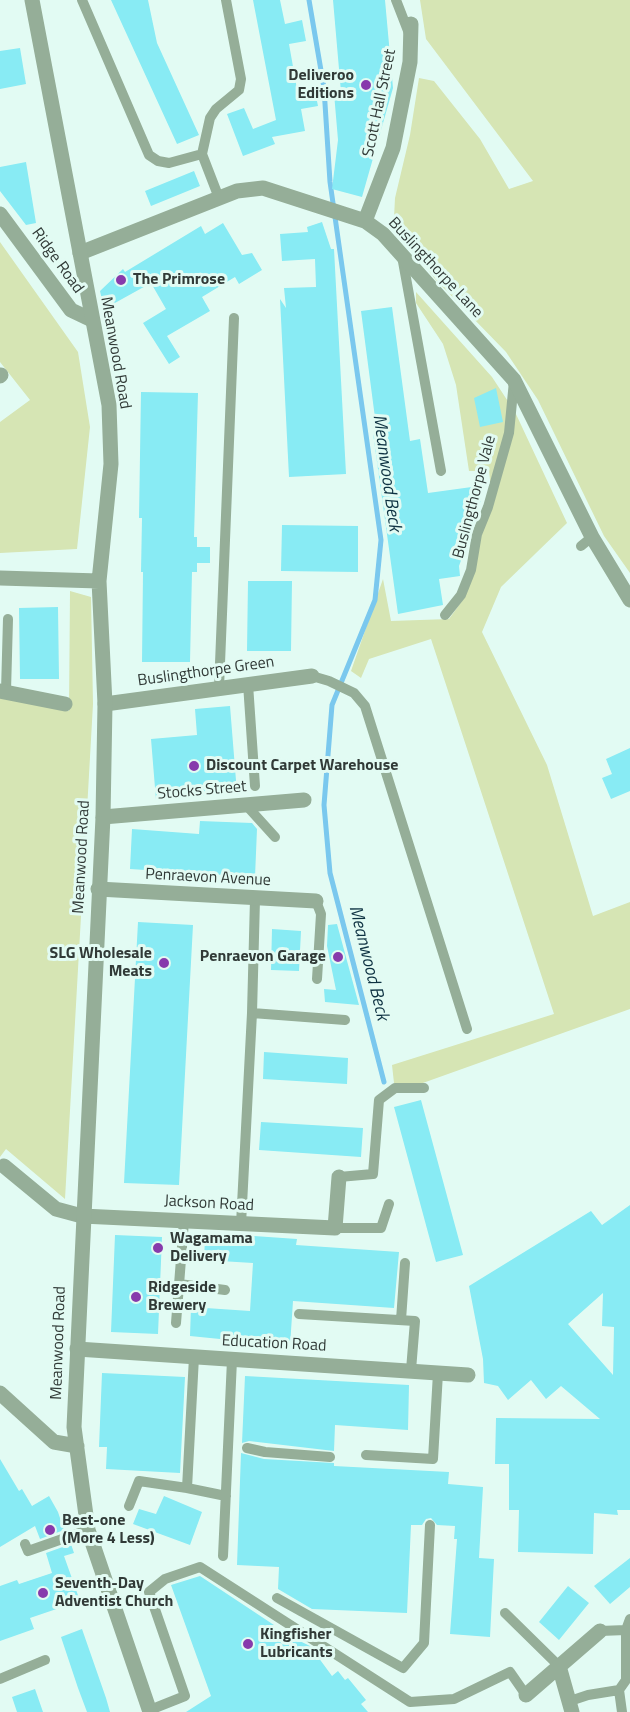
<!DOCTYPE html>
<style>
body{margin:0}
canvas{display:block;background:#e2fbf3}
</style>
<canvas width="630" height="1712"></canvas>
<script>
const g = document.querySelector('canvas').getContext('2d');
g.lineJoin = 'round';
function paint(path, color) { g.fillStyle = color; g.fill(path, 'evenodd'); }
const toPath = rows => new Path2D(rows.map(r => 'M' + r).join(''));
function trace(path, color, width, dash) { g.strokeStyle = color; g.lineWidth = width; g.lineCap = dash ? 'butt' : 'round'; g.setLineDash(dash || []); g.stroke(path); }
function label(font, color, halo, rows, align = 'center') {
  g.font = font + ' "Titillium Web",sans-serif'; g.lineWidth = 6; g.setLineDash([]); g.textBaseline = 'middle'; g.strokeStyle = halo; g.fillStyle = color; for (const [text, x, y, turn = 0] of rows) {
    g.save(); g.translate(x, y); g.rotate((+turn || 0) * Math.PI / 180); g.textAlign = isNaN(turn) ? turn : align; if (halo) g.strokeText(text, 0, 0); g.fillText(text, 0, 0); g.restore();
  }
}
paint(toPath([
 [420,0,630,0,630,573,604,536,538,400,506,352,435,279,407,243,394,218,395,198,410,135,419,78,434,81,480,139,509,189,533,181,426,39],
 [0,242,78,352,90,427,77,549,0,553,0,422,30,400,0,362],
 [416,292,492,377,515,412,567,523,501,587,482,632,547,765,593,916,630,902,630,1009,420,1084,394,1083,392,1065,554,1014,431,639,369,659,361,678,351,671,383,579,391,621,449,619,462,601,481,536,493,505,489,471,469,471,456,385,443,344,416,303],
 [70,591,91,597,93,704,65,1199,6,1149,0,1157,0,698,69,711]
]), '#d6e5b4');
trace(toPath([
 [309,0,324,88,330,182,381,540,375,600,332,705,324,805,330,873,384,1082]
]), '#7ac8ee', 5);
paint(toPath([
 [111,0,148,0,157,43,199,135,177,144],
 [253,0,280,0,285,24,302,20,306,41,289,44,297,89,314,86,318,106,301,109,305,131,272,137,275,144,243,156,227,114,244,108,253,129,276,120],
 [333,0,385,0,393,88,362,197,332,189,338,140,334,93,341,92],
 [20,48,26,84,0,89,0,51],
 [26,162,36,223,26,225,0,191,0,167],
 [194,171,200,186,151,206,145,191],
 [322,222,331,249,334,249,346,474,289,477,280,299,286,308,284,288,316,287,315,259,282,261,280,234,308,232,307,227],
 [223,223,242,255,252,253,262,270,239,284,235,277,202,297,210,311,167,336,180,357,169,364,143,323,166,309,151,283,104,309,100,291,123,269,125,272,201,226,205,234],
 [392,307,410,441,420,439,428,493,479,486,481,502,474,503,476,518,459,566,460,576,439,579,443,605,398,614,373,433,377,433,361,311],
 [496,388,503,422,480,427,474,398],
 [141,392,198,393,194,537,197,537,197,547,210,547,210,563,197,563,197,572,192,572,190,662,142,662,143,572,141,572,142,518,139,518],
 [282,525,358,526,358,572,281,571],
 [248,581,292,581,291,651,247,651],
 [58,607,59,679,20,679,19,608],
 [230,706,237,793,156,800,151,739,197,735,195,709],
 [630,748,630,791,611,799,602,778,612,774,606,759],
 [200,821,252,823,257,829,255,877,130,869,132,829,199,834],
 [138,922,193,925,179,1185,124,1183],
 [337,924,359,1005,325,1002,324,989,336,990,327,946,328,925],
 [272,929,301,931,299,971,271,970],
 [264,1052,348,1058,347,1084,263,1079],
 [421,1100,463,1255,436,1262,394,1107],
 [261,1122,363,1128,361,1157,259,1150],
 [630,1205,630,1510,617,1510,618,1515,594,1513,593,1554,518,1552,519,1510,509,1510,509,1464,495,1464,496,1418,600,1419,561,1386,546,1399,531,1380,508,1400,498,1386,484,1383,483,1359,469,1286,591,1211,602,1225],
 [603,1293,602,1326,614,1327,613,1375,568,1324],
 [115,1235,162,1237,158,1334,111,1332],
 [254,1236,297,1239,296,1245,399,1252,394,1308,293,1301,290,1346,190,1336,191,1307,250,1311,253,1263,204,1260,205,1238,254,1241],
 [102,1373,185,1377,180,1473,106,1469,107,1447,99,1447],
 [245,1376,409,1385,408,1430,335,1425,334,1451,249,1441,242,1443],
 [241,1453,264,1459,334,1463,334,1466,449,1472,448,1484,483,1487,479,1558,494,1559,490,1637,450,1634,457,1539,454,1539,455,1526,437,1525,431,1518,426,1519,422,1525,411,1525,407,1613,312,1609,278,1589,279,1567,237,1565],
 [0,1459,19,1491,22,1489,32,1506,49,1496,58,1512,64,1530,40,1539,35,1526,0,1547],
 [164,1496,202,1512,190,1545,133,1524,139,1509,156,1514],
 [71,1544,74,1553,64,1556,80,1601,30,1618,34,1629,0,1641,0,1586,17,1580,19,1584,52,1573,46,1553],
 [630,1558,630,1587,610,1604,594,1586],
 [200,1576,274,1625,271,1627,310,1646,332,1676,338,1671,345,1680,348,1678,366,1700,361,1704,368,1712,186,1712,211,1696,171,1585],
 [568,1586,589,1603,559,1640,539,1622],
 [82,1629,106,1698,110,1712,87,1712,78,1688,61,1637],
 [35,1689,43,1712,17,1712,12,1697]
]), '#88ebf4');
trace(toPath([
 [82,0,149,155,158,161,169,163,202,154],
 [396,0,410,36],
 [219,198,202,154,210,118,216,109,239,90,241,79,226,0],
 [402,256,441,471],
 [581,546,592,537],
 [445,615,461,595,471,570,477,534,488,507,509,433,514,381],
 [312,676,329,681,354,693,365,706,467,1029],
 [248,684,255,786],
 [219,688,234,318],
 [6,691,8,619],
 [246,805,275,837],
 [316,901,321,914,317,979],
 [252,1013,255,899],
 [339,1177,373,1174,379,1100,395,1088,424,1088],
 [241,1224,252,1013,345,1020],
 [335,1228,381,1228,389,1204],
 [179,1284,225,1290],
 [299,1314,415,1321,411,1370],
 [401,1320,405,1263],
 [176,1323,184,1221],
 [194,1357,187,1488,226,1496],
 [247,1448,265,1452,330,1457],
 [366,1455,433,1459,438,1373],
 [129,1506,139,1481,187,1488],
 [25,1544,28,1551,88,1530],
 [223,1556,232,1360],
 [277,1598,403,1668,424,1643,430,1525],
 [505,1613,559,1666],
 [600,1631,626,1630],
 [0,1679,45,1660],
 [619,1690,626,1680,626,1630,630,1619],
 [570,1701,588,1695,619,1690,622,1712],
 [150,1710,185,1696,149,1592,165,1579,200,1567,410,1702,454,1699,510,1672,526,1695]
]), '#95ae98', 10);
trace(toPath([
 [0,214,71,310,92,320],
 [365,221,393,148,410,62,411,24],
 [80,253,237,191,263,188,365,221,383,234,514,380,592,537,630,600],
 [0,376,1,375],
 [0,691,65,704],
 [105,704,312,676],
 [103,817,304,800],
 [98,889,316,901],
 [4,1166,56,1209,82,1216,335,1228,339,1177],
 [77,1349,468,1375],
 [559,1666,572,1712],
 [526,1695,600,1631]
]), '#95ae98', 15);
trace(toPath([
 [32,0,109,405,111,464,99,581,105,704,103,817,74,1427,88,1530,150,1712],
 [0,578,99,581],
 [0,1393,54,1442,77,1446]
]), '#95ae98', 15);
for (const [x, y, r, color] of [
 [366,85,6,"#873aac"],
 [121,280,6,"#873aac"],
 [194,766,6,"#873aac"],
 [338,957,6,"#873aac"],
 [164,963,6,"#873aac"],
 [158,1248,6,"#873aac"],
 [136,1297,6,"#873aac"],
 [50,1530,6,"#873aac"],
 [43,1593,6,"#873aac"],
 [248,1644,6,"#873aac"]
]) { const dot = new Path2D(); dot.arc(x, y, r, 0, 2 * Math.PI); g.fillStyle = color; g.fill(dot); trace(dot, '#e2fbf3', 2); }
label('bold 16px', '#313a37', '#e2fbf3', [
 ["Deliveroo",354,76,"right"],
 ["Editions",354,94,"right"],
 ["The Primrose",133,280],
 ["Discount Carpet Warehouse",206,766],
 ["SLG Wholesale",152,954,"right"],
 ["Meats",152,972,"right"],
 ["Penraevon Garage",326,957,"right"],
 ["Wagamama",170,1239],
 ["Delivery",170,1257],
 ["Ridgeside",148,1288],
 ["Brewery",148,1306],
 ["Best-one",62,1521],
 ["(More 4 Less)",62,1539],
 ["Seventh-Day",55,1584],
 ["Adventist Church",55,1602],
 ["Kingfisher",260,1635],
 ["Lubricants",260,1653]
], 'left');
label('16px', '#313a37', '#e2fbf3', [
 ["Scott Hall Street",380,103,-78],
 ["Ridge Road",57,261,54],
 ["Buslingthorpe Lane",435,268,47],
 ["Meanwood Road",115,353,80],
 ["Buslingthorpe Vale",475,497,-75],
 ["Buslingthorpe Green",206,672,-8],
 ["Stocks Street",202,791,-5],
 ["Meanwood Road",82,857,-87],
 ["Penraevon Avenue",208,878,3],
 ["Jackson Road",209,1204,3],
 ["Meanwood Road",59,1343,-88],
 ["Education Road",274,1344,3]
]);
label('italic 18px', '#0e3242', '#e2fbf3', [
 ["Meanwood Beck",386,473,82],
 ["Meanwood Beck",368,963,76]
]);
</script>
